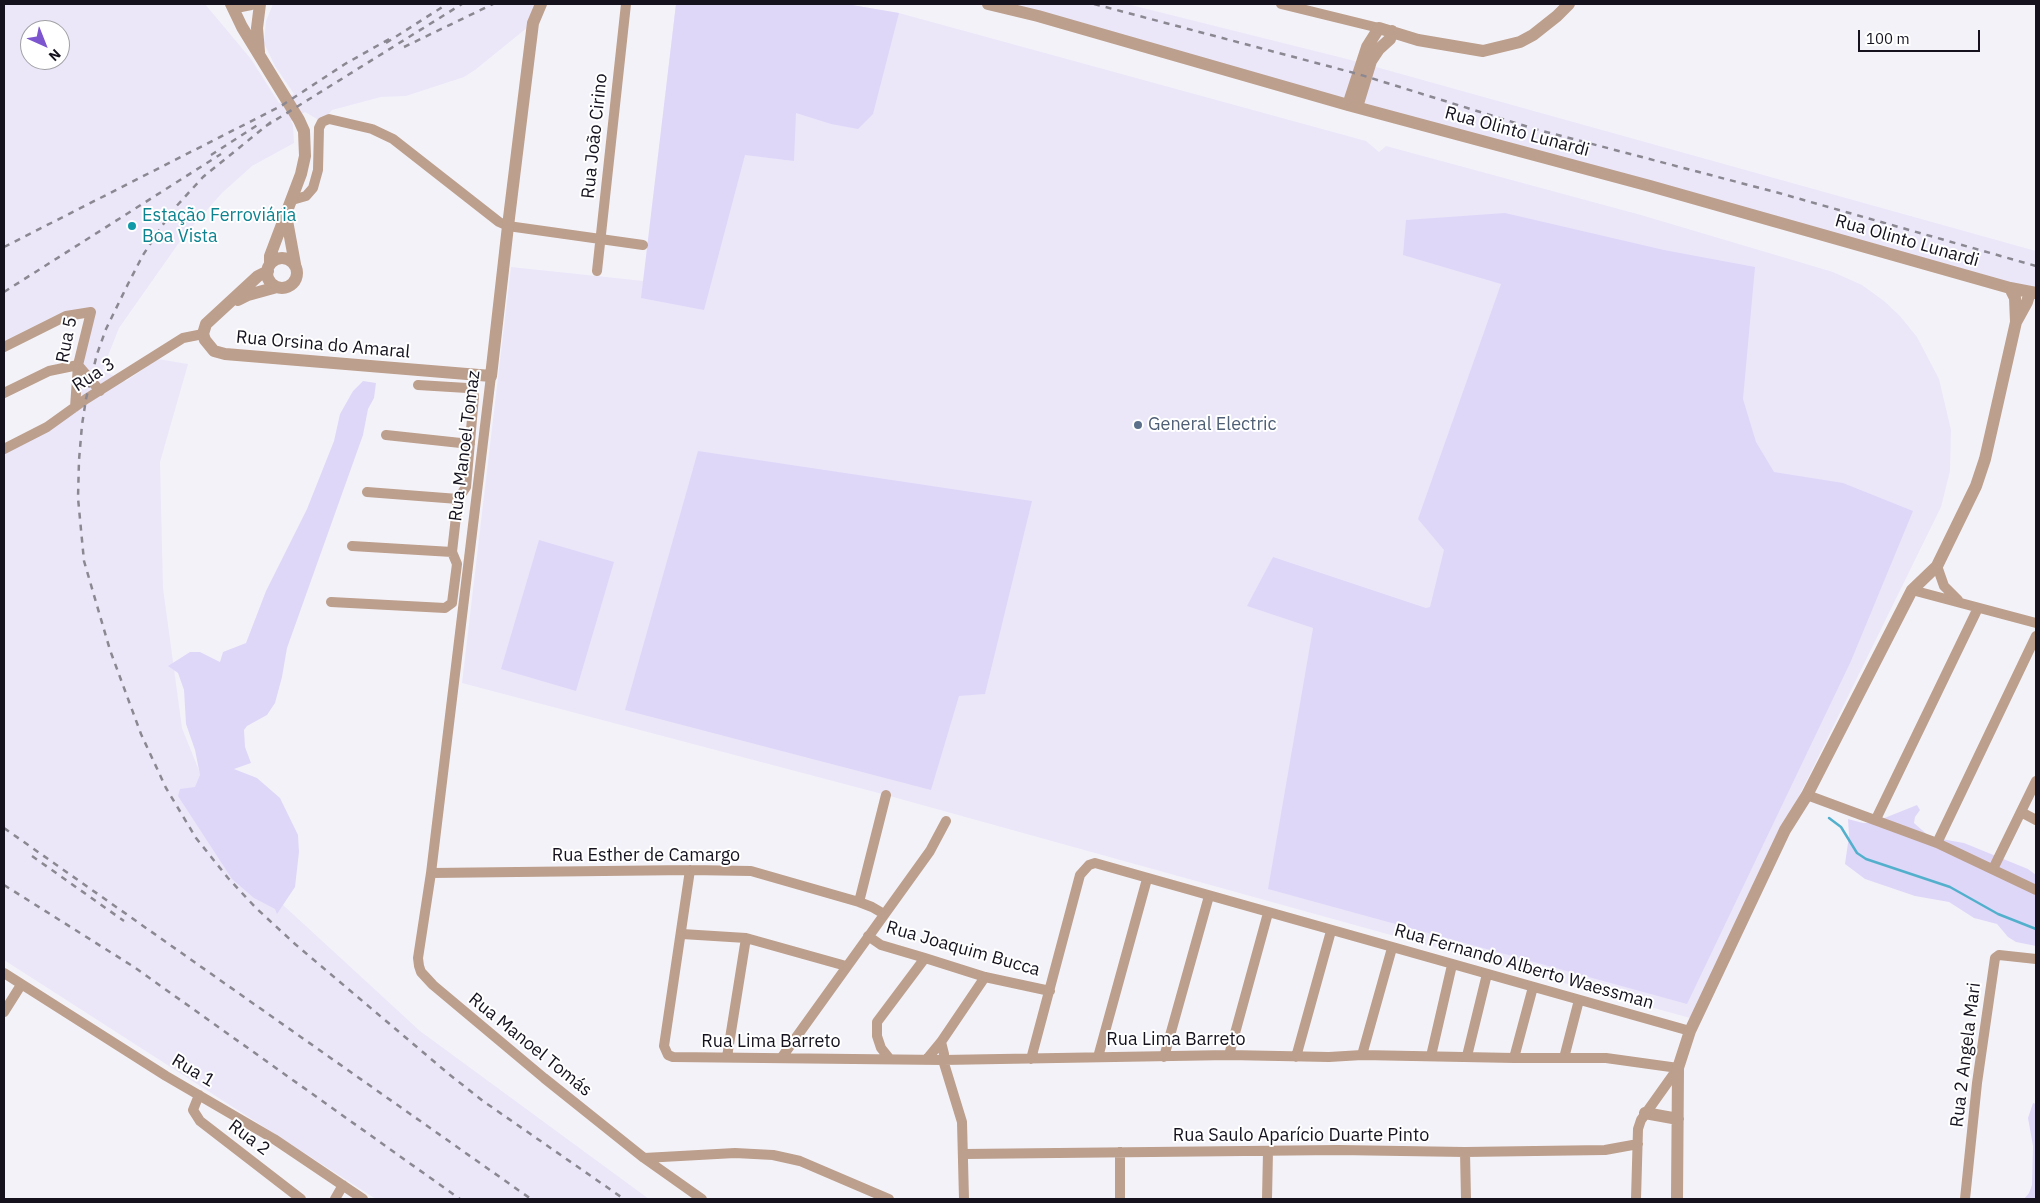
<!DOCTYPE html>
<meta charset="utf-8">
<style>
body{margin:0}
#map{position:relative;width:2040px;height:1203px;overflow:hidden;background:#f4f2f9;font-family:"IBM Plex Sans",sans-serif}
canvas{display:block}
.frame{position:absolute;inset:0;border:5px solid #15121e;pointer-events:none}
.north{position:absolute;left:20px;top:20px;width:50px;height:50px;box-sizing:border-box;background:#fff;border:1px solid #a1a0a5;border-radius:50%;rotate:136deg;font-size:14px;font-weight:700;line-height:20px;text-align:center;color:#15121e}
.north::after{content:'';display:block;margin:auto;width:18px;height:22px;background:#7c55cf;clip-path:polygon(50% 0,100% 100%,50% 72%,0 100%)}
.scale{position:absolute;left:1858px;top:30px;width:122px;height:22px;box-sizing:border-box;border:2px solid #15121e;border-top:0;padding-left:6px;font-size:15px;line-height:18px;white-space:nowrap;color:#15121e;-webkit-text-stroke:4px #fff;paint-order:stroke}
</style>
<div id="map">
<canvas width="2040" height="1203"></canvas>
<div class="frame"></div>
<div class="north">N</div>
<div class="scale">100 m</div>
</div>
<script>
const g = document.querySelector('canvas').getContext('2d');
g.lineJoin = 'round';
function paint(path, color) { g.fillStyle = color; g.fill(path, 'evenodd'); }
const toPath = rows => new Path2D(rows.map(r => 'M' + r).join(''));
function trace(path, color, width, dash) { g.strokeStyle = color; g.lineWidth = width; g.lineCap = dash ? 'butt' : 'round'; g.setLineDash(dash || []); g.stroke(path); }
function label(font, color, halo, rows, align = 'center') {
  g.font = font + ' "IBM Plex Sans",sans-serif'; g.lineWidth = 4; g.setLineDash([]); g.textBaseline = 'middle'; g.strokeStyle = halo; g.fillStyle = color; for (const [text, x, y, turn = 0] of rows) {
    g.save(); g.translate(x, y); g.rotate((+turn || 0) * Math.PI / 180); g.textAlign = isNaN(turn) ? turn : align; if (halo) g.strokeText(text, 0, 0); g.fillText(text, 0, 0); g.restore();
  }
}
paint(toPath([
 [4,4,205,4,251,59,279,103,294,94,275,66,264,43,266,21,273,4,541,4,533,23,475,70,464,77,406,96,381,97,332,110,322,122,305,112,291,121,293,125,294,143,252,166,222,193,183,237,119,328,102,371,126,381,158,359,188,364,160,462,163,588,182,728,202,778,269,892,420,1031,649,1199,376,1199,4,960,4,449,75,407,90,313,66,316,4,347],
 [30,30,60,30,60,60,30,60],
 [676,4,846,4,899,13,1366,141,1379,152,1386,146,1641,215,1833,272,1862,285,1884,301,1900,316,1917,337,1939,379,1951,430,1950,471,1941,507,1690,1018,886,795,462,683,511,267,644,281],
 [988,4,1127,4,1351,60,2036,251,2036,293]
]), '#ebe7f9');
paint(toPath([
 [676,4,846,4,899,13,873,114,858,129,831,124,796,113,794,161,745,155,704,310,641,298],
 [1505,213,1664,250,1755,267,1743,399,1756,442,1774,472,1843,483,1913,511,1851,661,1687,1004,1268,889,1313,628,1247,606,1273,557,1426,608,1430,607,1444,550,1418,519,1501,284,1403,255,1406,220],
 [363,381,376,383,374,398,368,409,363,435,287,648,282,677,275,703,267,715,247,726,244,730,245,747,251,763,234,769,257,778,280,798,298,835,299,852,295,887,277,914,275,909,254,898,232,879,178,796,180,789,195,787,200,775,195,750,186,724,184,690,178,673,168,666,190,652,200,652,220,662,223,652,246,643,266,591,307,509,334,441,340,414,353,391],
 [698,451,1032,501,985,694,959,696,931,790,625,710],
 [539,540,614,562,576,691,501,669],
 [1917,805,1920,810,1915,817,1914,823,1930,837,1964,843,2028,869,2036,875,2036,946,2016,942,2008,937,1997,924,1974,918,1949,902,1915,896,1865,879,1845,864,1849,836,1848,819,1863,823,1872,823],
 [2033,1103,2036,1104,2036,1199,2024,1199,2029,1193,2032,1185,2033,1146,2028,1118]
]), '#dfd7f8');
trace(toPath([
 [1829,818,1841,827,1857,853,1866,859,1950,887,1998,914,2036,929]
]), '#52b0cd', 2.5);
trace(toPath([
 [1281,4,1379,28],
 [292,200,306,196,313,188,318,170,319,128,322,122,329,119,372,129,393,139,499,222,508,226,643,245],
 [597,271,626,4],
 [4,347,66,316,91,312,78,365,75,407],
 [491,376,431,873,418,958,419,966,421,972,433,985,544,1078,644,1158,702,1199],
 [4,393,49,371,78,365,100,391],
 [386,435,470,444],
 [4,449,47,427,86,399,183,338,203,334],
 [367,492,458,499],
 [352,546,452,552],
 [1937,566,1944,586,1958,600],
 [1912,590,2036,623],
 [331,602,445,608,452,603,457,564,452,552,458,499,466,487,474,396,473,392,467,388,418,385],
 [1807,795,1937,843,2036,890],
 [2021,812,2036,820],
 [1876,819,1978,608],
 [1937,843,2036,636],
 [1993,869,2036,781],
 [690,870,664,1046,668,1055,673,1057,943,1060,1229,1055,1329,1057,1362,1055,1514,1058,1606,1058,1678,1068,1641,1120,1638,1129,1636,1199],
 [431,873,690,870,751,871,859,902,872,907,884,914],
 [859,902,886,795],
 [682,934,746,938,846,966],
 [868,936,881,945,925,958,985,977,1050,991],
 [4,973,166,1076,274,1139,363,1199],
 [4,1012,21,985],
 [941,1042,944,1054,943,1060,962,1122,964,1199],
 [1229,1055,1268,913],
 [1362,1055,1392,948],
 [1431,1056,1452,965],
 [1467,1056,1487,974],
 [727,1057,746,938],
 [782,1057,930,851,946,821],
 [1098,1057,1147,879],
 [1164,1057,1209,896],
 [1296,1057,1331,931],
 [889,1058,881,1048,877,1036,877,1022,925,958],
 [1514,1058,1533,987],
 [1564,1058,1579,1000],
 [927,1059,941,1042,985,977],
 [1031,1059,1080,875,1089,865,1095,863,1690,1031],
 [199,1095,193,1110,200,1121,301,1199],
 [1465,1152,1466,1199],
 [964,1154,1338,1150,1465,1152,1605,1150,1638,1144],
 [644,1158,735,1153,773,1155,800,1161,889,1199],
 [335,1199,343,1185],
 [1120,1199,1120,1152],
 [1267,1199,1268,1151],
 [1965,1199,1977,1083,1995,958,1999,955,2036,959]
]), '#bc9f8c', 10);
trace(toPath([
 [231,4,242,27,299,120,304,131,305,156,301,174,270,256,270,264],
 [234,4,241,6,251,4],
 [988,4,1038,16,1348,105,1650,186,2010,288,2036,293],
 [259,52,257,28,260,4],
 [1348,105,1367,47,1379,28,1418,40,1483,51,1520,42,1533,35,1557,16,1569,4],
 [1357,107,1371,61,1379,49,1390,39,1392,31],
 [286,215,295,264],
 '267 273a15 15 0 1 1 30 0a15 15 0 1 1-30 0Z',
 [268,271,258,276,206,324,203,334,205,340,214,351,225,354,491,376,508,226,533,23,541,4],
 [238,300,248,295,277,287],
 [2016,322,2027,302,2030,292],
 [1645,1113,1678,1119],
 [1677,1199,1678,1068,1690,1031,1785,830,1807,795,1912,590,1937,566,1976,486,1985,459,2016,322,2015,298,2010,288]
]), '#bc9f8c', 12);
trace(toPath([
 [1094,4,1358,74,1535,129,1779,193,2036,266],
 [386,43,447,4],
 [404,47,493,4],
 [271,122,203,177,172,211,143,255,128,284,106,329,97,354,86,399,82,425,79,460,78,498,84,561,110,650,141,734,166,788,196,838,228,878,256,908,295,944,450,1075,483,1101,624,1199],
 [266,126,462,4],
 [211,155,259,124],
 [4,247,281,106,345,64,391,38],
 [4,292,221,154],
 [4,828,531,1199],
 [32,856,124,921],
 [4,885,134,967,460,1199]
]), '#8b8892', 2.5, [6, 6]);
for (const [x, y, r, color] of [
 [132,226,5,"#0f9aa8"],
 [1138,425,5,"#5c6f8a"]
]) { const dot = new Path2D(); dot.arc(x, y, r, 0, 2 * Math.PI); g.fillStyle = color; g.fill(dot); trace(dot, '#fff', 2); }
label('18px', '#15121e', '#fff', [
 ["Rua Olinto Lunardi",1517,132,15],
 ["Rua João Cirino",595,136,-84],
 ["Rua Olinto Lunardi",1907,241,16],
 ["Rua 5",67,340,-79],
 ["Rua Orsina do Amaral",323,345,5],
 ["Rua 3",94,375,-33],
 ["Rua Manoel Tomaz",465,446,-83],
 ["Rua Esther de Camargo",646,856],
 ["Rua Joaquim Bucca",963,949,16],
 ["Rua Fernando Alberto Waessman",1524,967,16],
 ["Rua Lima Barreto",1176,1040],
 ["Rua Lima Barreto",771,1042],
 ["Rua Manoel Tomás",530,1045,39],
 ["Rua 2 Angela Mari",1966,1055,-83],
 ["Rua 1",193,1071,31],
 ["Rua Saulo Aparício Duarte Pinto",1301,1136],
 ["Rua 2",249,1138,37]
]);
label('18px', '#0d838f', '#fff', [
 ["Estação Ferroviária",142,216],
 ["Boa Vista",142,237]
], 'left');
label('18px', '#4e5e75', '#fff', [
 ["General Electric",1148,425]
], 'left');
</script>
